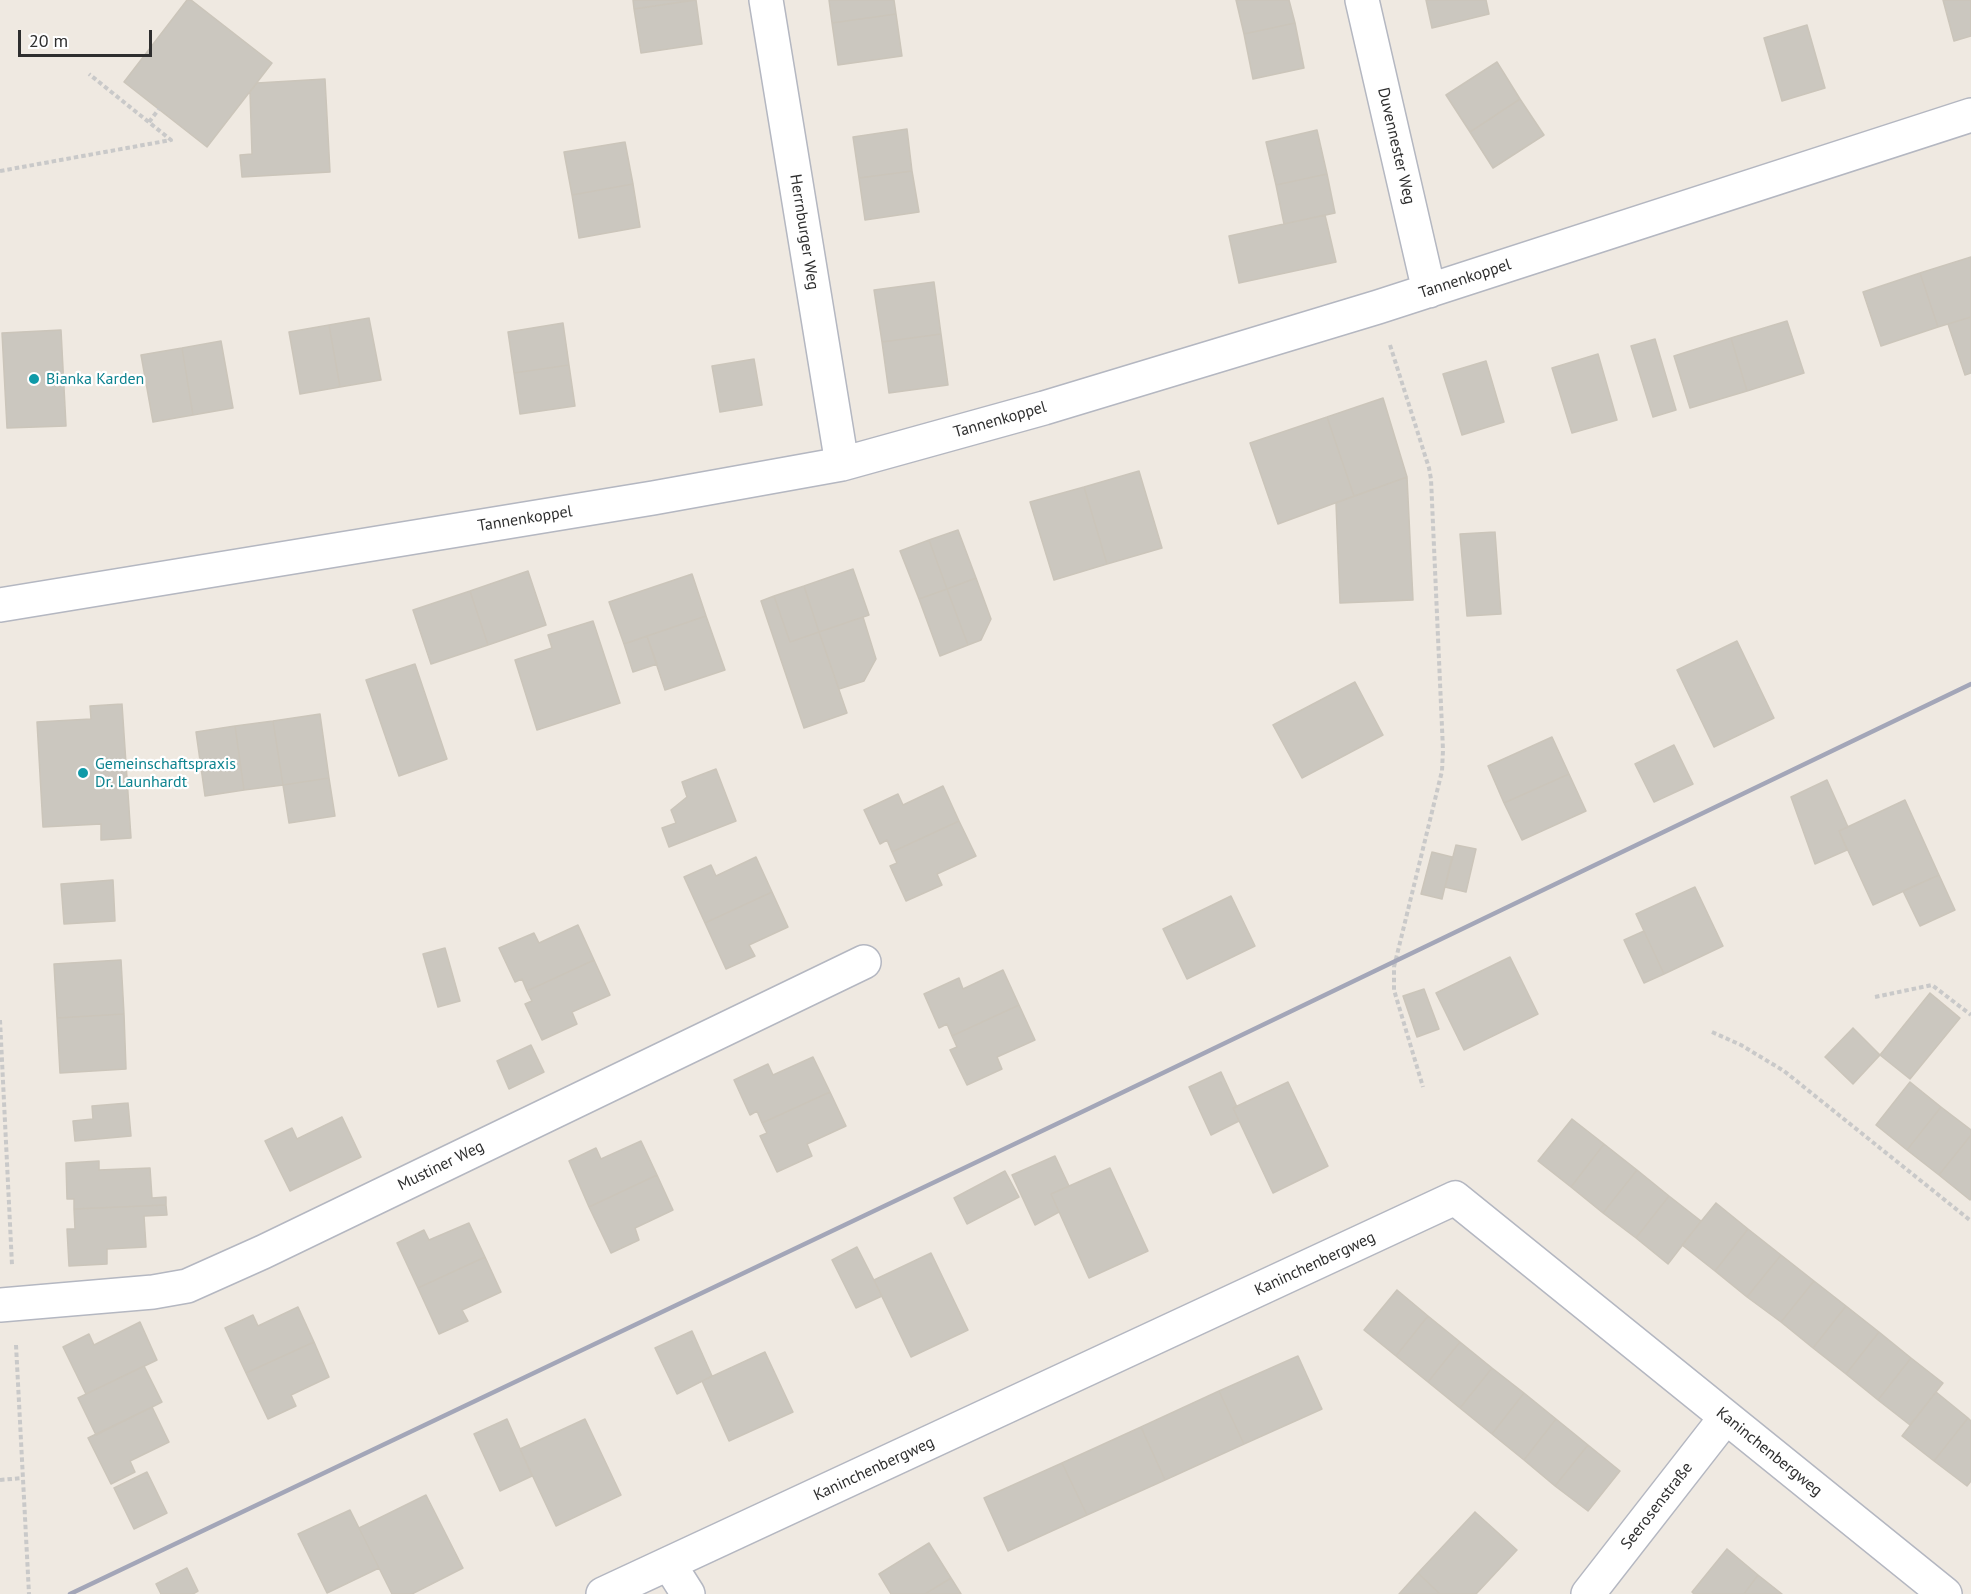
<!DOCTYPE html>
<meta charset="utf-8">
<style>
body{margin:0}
#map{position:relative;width:1971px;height:1594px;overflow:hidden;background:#efe9e1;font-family:"PT Sans",sans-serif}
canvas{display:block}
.scale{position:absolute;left:18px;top:30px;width:134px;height:27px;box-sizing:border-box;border:3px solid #2e2e2e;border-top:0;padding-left:8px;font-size:18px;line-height:21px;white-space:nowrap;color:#2e2e2e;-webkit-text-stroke:4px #fff;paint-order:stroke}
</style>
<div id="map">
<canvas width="1971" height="1594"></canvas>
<div class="scale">20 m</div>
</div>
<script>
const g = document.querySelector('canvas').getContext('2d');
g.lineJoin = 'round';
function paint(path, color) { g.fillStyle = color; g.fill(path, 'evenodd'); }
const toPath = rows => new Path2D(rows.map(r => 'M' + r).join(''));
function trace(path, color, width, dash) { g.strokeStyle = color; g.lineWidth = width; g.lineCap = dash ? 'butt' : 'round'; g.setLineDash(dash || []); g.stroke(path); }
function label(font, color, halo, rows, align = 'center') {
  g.font = font + ' "PT Sans",sans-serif'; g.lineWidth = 4.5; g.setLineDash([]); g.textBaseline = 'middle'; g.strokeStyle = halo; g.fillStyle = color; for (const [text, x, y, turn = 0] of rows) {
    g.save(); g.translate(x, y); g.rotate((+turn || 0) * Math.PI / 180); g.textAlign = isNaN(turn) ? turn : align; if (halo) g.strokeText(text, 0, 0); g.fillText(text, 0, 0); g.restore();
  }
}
const building = toPath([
 [187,0,191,0,272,63,207,147,124,82,187,0],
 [633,0,694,0,634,9,633,0],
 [696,0,702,44,641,53,634,9,696,0],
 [829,0,894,0,896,14,832,23,829,0],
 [1236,0,1289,0,1295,23,1244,34,1236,0],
 [1426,0,1486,0,1489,14,1432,28,1426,0],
 [1943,0,1971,0,1971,36,1954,41,1943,0],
 [896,14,902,56,838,65,832,23,896,14],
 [1295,23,1304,68,1253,79,1244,34,1295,23],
 [1807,25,1825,88,1782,101,1764,38,1807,25],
 [1497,62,1520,99,1470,132,1446,95,1497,62],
 [325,79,330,172,242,177,240,155,252,154,250,92,257,83,325,79],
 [1520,99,1544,135,1493,168,1470,132,1520,99],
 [907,129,912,171,859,178,853,137,907,129],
 [1317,130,1327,174,1276,185,1266,142,1317,130],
 [625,142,633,184,572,195,564,152,625,142],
 [912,171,919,212,865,220,859,178,912,171],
 [1327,174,1335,213,1284,224,1276,185,1327,174],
 [633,184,640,227,579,238,572,195,633,184],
 [1325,215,1336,262,1239,283,1229,236,1325,215],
 [1971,257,1971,317,1938,327,1920,273,1971,257],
 [1920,273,1938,327,1881,346,1863,292,1920,273],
 [934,282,941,334,882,342,874,290,934,282],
 [1971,317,1971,373,1965,375,1948,324,1971,317],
 [369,318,381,380,340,387,329,325,369,318],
 [1787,321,1804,373,1747,391,1731,338,1787,321],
 [563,323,569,365,514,373,508,332,563,323],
 [329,325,340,387,300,394,289,332,329,325],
 [61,330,66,426,7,428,2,333,61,330],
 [941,334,948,385,889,393,882,342,941,334],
 [1731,338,1747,391,1690,408,1674,356,1731,338],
 [1655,339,1676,410,1653,417,1631,346,1655,339],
 [221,341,233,408,193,415,182,348,221,341],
 [182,348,193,415,153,422,141,355,182,348],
 [1598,354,1617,420,1572,433,1552,368,1598,354],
 [754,359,762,405,720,412,712,366,754,359],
 [1486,361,1504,422,1462,435,1443,374,1486,361],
 [569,365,575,406,520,414,514,373,569,365],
 [1383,398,1407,477,1354,496,1327,417,1383,398],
 [1327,417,1354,496,1278,524,1250,443,1327,417],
 [1139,471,1162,548,1107,564,1084,487,1139,471],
 [1407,477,1413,600,1340,603,1336,503,1407,477],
 [1084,487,1107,564,1054,580,1030,502,1084,487],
 [958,530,976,578,947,589,929,540,958,530],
 [1495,532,1501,614,1467,616,1460,534,1495,532],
 [929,540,947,589,919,599,900,551,929,540],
 [853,569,869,615,819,632,804,586,853,569],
 [528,571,546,625,488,645,470,591,528,571],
 [692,574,706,616,624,644,609,602,692,574],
 [976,578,991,619,981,640,968,645,947,589,976,578],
 [804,586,819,632,790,642,774,596,804,586],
 [947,589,968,645,940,656,919,599,947,589],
 [470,591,488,645,431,664,413,610,470,591],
 [774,596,790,642,819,632,847,713,804,728,761,601,774,596],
 [706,616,725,670,665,690,647,636,706,616],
 [863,617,876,659,864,681,839,689,819,632,863,617],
 [593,621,620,703,537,730,515,660,552,648,548,635,593,621],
 [647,636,657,664,633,672,624,644,647,636],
 [1737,641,1774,718,1714,747,1677,670,1737,641],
 [415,664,447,759,399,776,366,680,415,664],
 [1355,682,1383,735,1302,778,1273,725,1355,682],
 [122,704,131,838,101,840,101,824,43,827,37,722,91,719,90,706,122,704],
 [320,714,329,778,283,785,273,721,320,714],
 [273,721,283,785,244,790,235,726,273,721],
 [235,726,244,790,205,796,196,732,235,726],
 [1552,737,1569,774,1504,803,1488,766,1552,737],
 [1674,745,1693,784,1654,802,1635,764,1674,745],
 [716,769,736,821,669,847,662,828,676,823,671,810,687,797,682,782,716,769],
 [1569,774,1586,811,1522,840,1504,803,1569,774],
 [329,778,335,816,289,823,283,785,329,778],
 [1827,780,1848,827,1839,831,1847,850,1815,864,1791,797,1827,780],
 [943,786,959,821,892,852,887,840,880,844,864,810,898,794,903,805,943,786],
 [1905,800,1939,875,1873,905,1839,831,1905,800],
 [959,821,976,856,937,874,942,885,906,901,890,866,897,863,892,852,959,821],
 [1456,845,1476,849,1466,892,1445,887,1456,845],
 [1432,852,1452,857,1442,899,1421,894,1432,852],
 [756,857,772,892,705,923,684,877,711,865,716,876,756,857],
 [1939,875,1955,910,1920,926,1903,891,1939,875],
 [113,880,115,921,64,924,61,884,113,880],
 [1695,887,1723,946,1664,974,1636,914,1695,887],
 [772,892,788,927,749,945,755,956,726,969,705,923,772,892],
 [1231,896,1255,946,1187,979,1163,929,1231,896],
 [578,925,594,960,527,991,522,979,515,982,499,948,534,933,539,943,578,925],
 [1644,931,1664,974,1644,983,1624,940,1644,931],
 [445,948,460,1001,438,1007,423,954,445,948],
 [1510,957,1538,1014,1464,1050,1436,993,1510,957],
 [121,960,124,1014,57,1018,54,964,121,960],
 [594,960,610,995,572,1012,577,1024,542,1040,525,1004,532,1001,527,991,594,960],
 [1003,970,1019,1005,952,1036,947,1024,939,1028,924,994,959,978,963,989,1003,970],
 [1424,989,1439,1029,1417,1037,1403,996,1424,989],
 [1930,993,1960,1018,1910,1079,1880,1055,1930,993],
 [1019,1005,1035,1040,997,1057,1002,1069,967,1085,950,1050,957,1047,952,1036,1019,1005],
 [124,1014,126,1069,60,1073,57,1018,124,1014],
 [1853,1028,1880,1055,1853,1084,1825,1057,1853,1028],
 [531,1045,544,1072,509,1089,497,1061,531,1045],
 [813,1057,830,1092,762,1123,757,1111,750,1115,734,1080,768,1064,773,1075,813,1057],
 [1221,1072,1237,1107,1233,1108,1239,1121,1211,1135,1189,1087,1221,1072],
 [1288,1082,1328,1166,1273,1193,1233,1108,1288,1082],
 [1910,1082,1941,1107,1907,1150,1876,1125,1910,1082],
 [830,1092,846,1126,807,1144,812,1156,777,1172,760,1136,767,1133,762,1123,830,1092],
 [128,1103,131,1136,75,1141,73,1121,93,1119,92,1106,128,1103],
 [1941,1107,1971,1130,1971,1135,1939,1175,1907,1150,1941,1107],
 [342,1117,361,1157,290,1191,265,1141,292,1128,297,1139,342,1117],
 [1572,1119,1604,1144,1571,1187,1538,1161,1572,1119],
 [1971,1135,1971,1199,1970,1200,1939,1175,1971,1135],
 [641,1141,657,1175,589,1207,569,1161,596,1148,601,1159,641,1141],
 [1604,1144,1637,1170,1603,1213,1571,1187,1604,1144],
 [1055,1156,1069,1186,1051,1194,1059,1212,1035,1225,1012,1175,1055,1156],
 [99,1161,99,1170,150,1168,152,1198,166,1197,166,1205,74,1209,74,1199,67,1199,66,1163,99,1161],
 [1110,1168,1148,1251,1089,1278,1051,1194,1110,1168],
 [1637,1170,1669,1196,1636,1238,1603,1213,1637,1170],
 [1005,1171,1019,1197,967,1224,954,1198,1005,1171],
 [657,1175,673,1210,635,1228,639,1240,611,1253,589,1207,657,1175],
 [1669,1196,1701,1221,1668,1264,1636,1238,1669,1196],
 [1716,1203,1748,1229,1715,1271,1682,1245,1716,1203],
 [166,1205,167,1215,144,1216,146,1247,107,1249,107,1264,69,1266,67,1229,75,1229,74,1209,166,1205],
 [469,1223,485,1257,418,1288,397,1243,424,1230,429,1240,469,1223],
 [1748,1229,1781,1255,1747,1297,1715,1271,1748,1229],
 [857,1247,882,1296,856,1308,832,1260,857,1247],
 [931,1253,968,1330,911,1357,874,1280,931,1253],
 [1781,1255,1814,1281,1781,1322,1747,1297,1781,1255],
 [485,1257,501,1292,462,1310,468,1321,439,1334,418,1288,485,1257],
 [1814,1281,1846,1306,1813,1348,1781,1322,1814,1281],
 [1397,1290,1428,1316,1396,1356,1364,1330,1397,1290],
 [1846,1306,1879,1332,1846,1374,1813,1348,1846,1306],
 [298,1307,314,1342,246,1373,225,1328,253,1315,258,1326,298,1307],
 [1428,1316,1460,1342,1428,1382,1396,1356,1428,1316],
 [140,1322,157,1360,86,1394,63,1347,89,1334,94,1345,140,1322],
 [692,1331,712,1376,677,1394,655,1348,692,1331],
 [1879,1332,1911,1358,1878,1400,1846,1374,1879,1332],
 [314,1342,329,1377,291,1395,296,1406,268,1419,246,1373,314,1342],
 [1460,1342,1492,1368,1460,1408,1428,1382,1460,1342],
 [765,1352,793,1412,729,1441,702,1381,765,1352],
 [1298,1356,1322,1409,1244,1444,1219,1391,1298,1356],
 [1911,1358,1943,1383,1910,1425,1878,1400,1911,1358],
 [144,1366,162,1402,96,1435,78,1398,144,1366],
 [1492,1368,1524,1393,1492,1434,1460,1408,1492,1368],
 [1219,1391,1244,1444,1165,1480,1141,1427,1219,1391],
 [1936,1392,1968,1418,1934,1461,1902,1436,1936,1392],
 [1524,1393,1556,1419,1524,1460,1492,1434,1524,1393],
 [152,1407,169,1442,130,1461,135,1472,111,1484,88,1438,152,1407],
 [1968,1418,1971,1421,1971,1481,1967,1486,1934,1461,1968,1418],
 [507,1419,532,1476,500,1491,474,1434,507,1419],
 [585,1419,621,1495,556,1526,520,1449,585,1419],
 [1556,1419,1588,1445,1555,1486,1524,1460,1556,1419],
 [1141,1427,1165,1480,1087,1515,1062,1463,1141,1427],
 [1588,1445,1620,1471,1588,1511,1555,1486,1588,1445],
 [1062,1463,1087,1515,1008,1551,984,1498,1062,1463],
 [147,1472,167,1513,134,1529,114,1488,147,1472],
 [426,1495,463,1568,412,1594,392,1594,359,1528,426,1495],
 [350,1510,379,1568,327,1593,298,1534,350,1510],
 [1475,1512,1517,1550,1476,1594,1440,1594,1418,1573,1475,1512],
 [929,1543,951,1578,925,1594,891,1594,879,1574,929,1543],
 [1727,1549,1758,1575,1744,1594,1694,1594,1692,1592,1727,1549],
 [187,1568,198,1591,193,1594,161,1594,156,1584,187,1568],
 [1418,1573,1440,1594,1399,1594,1418,1573],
 [1758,1575,1782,1594,1744,1594,1758,1575],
 [951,1578,961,1594,925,1594,951,1578]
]);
paint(building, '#cbc7bf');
trace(building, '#cbc5ba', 1.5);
const minor = toPath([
 [766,0,842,464],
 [1362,0,1429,291],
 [0,605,653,498,842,464,1044,408,1378,307,1971,115],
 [0,1305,153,1292,187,1286,263,1252,864,962],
 [669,1564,688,1594],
 [603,1594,1455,1198,1945,1594],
 [1588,1594,1726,1417]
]);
trace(minor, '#b4b7c1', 36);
trace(toPath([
 [149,122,159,109],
 [0,171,171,140,89,74],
 [1390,345,1429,468,1431,479,1443,750,1442,771,1394,967,1394,990,1423,1087],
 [1875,997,1932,985,1971,1015],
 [0,1020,12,1265],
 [1712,1032,1741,1045,1784,1071,1971,1221],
 [16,1345,29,1594],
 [0,1480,22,1478]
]), '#c9c9c9', 4, [4.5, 3]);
trace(minor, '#fff', 33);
trace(toPath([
 [70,1594,1088,1109,1971,684]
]), '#a3a6b8', 4.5);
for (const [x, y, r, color] of [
 [34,379,6,"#0f9aa8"],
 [83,773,6,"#0f9aa8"]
]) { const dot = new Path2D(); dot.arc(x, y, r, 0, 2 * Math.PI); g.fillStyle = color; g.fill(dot); trace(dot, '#fff', 2); }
label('16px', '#2e2e2e', '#fff', [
 ["Duvennester Weg",1396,146,77],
 ["Herrnburger Weg",804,232,81],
 ["Tannenkoppel",1465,279,-18],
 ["Tannenkoppel",1000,420,-16],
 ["Tannenkoppel",525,519,-9],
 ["Mustiner Weg",441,1166,-26],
 ["Kaninchenbergweg",1315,1264,-25],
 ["Kaninchenbergweg",1769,1452,39],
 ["Kaninchenbergweg",874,1469,-25],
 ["Seerosenstraße",1657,1506,-52]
]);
label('16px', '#0d838f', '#fff', [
 ["Bianka Karden",46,379],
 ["Gemeinschaftspraxis",95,764],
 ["Dr. Launhardt",95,782]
], 'left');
</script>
